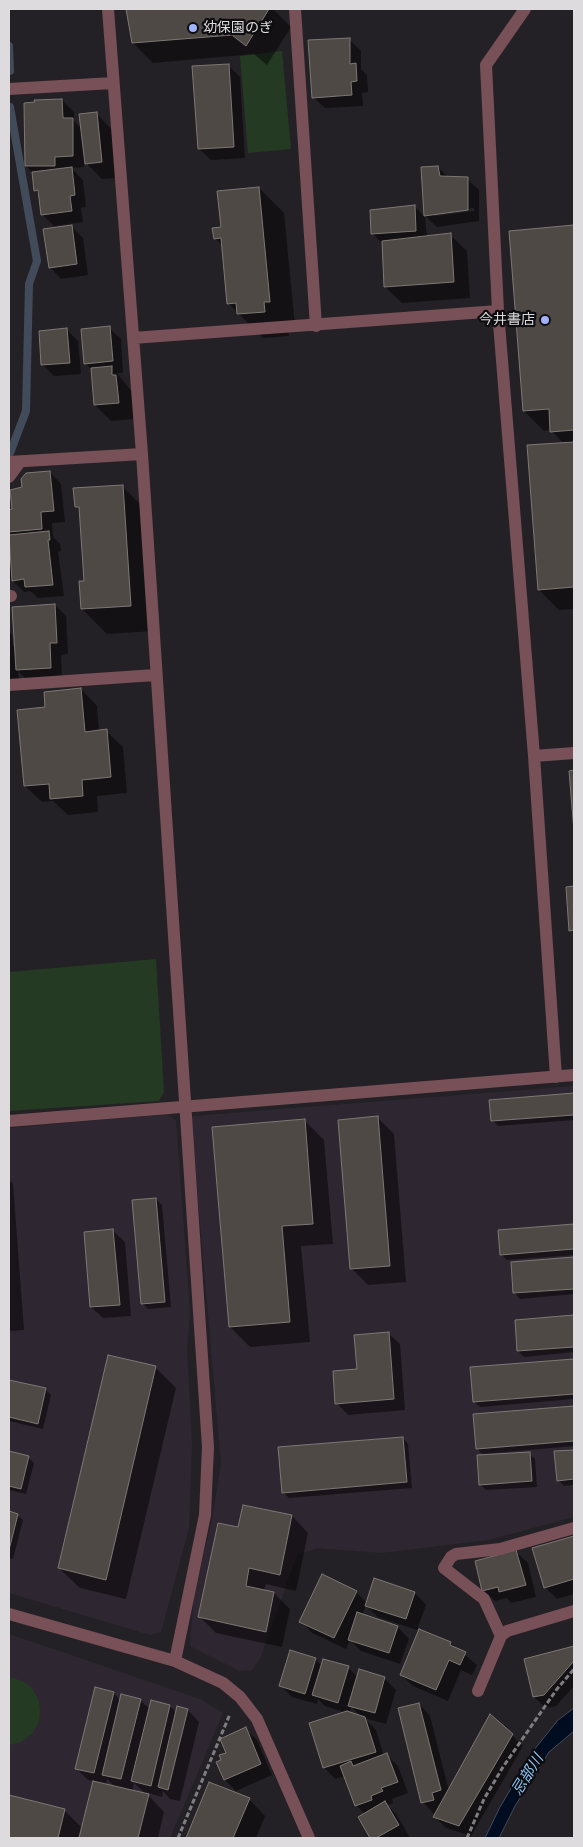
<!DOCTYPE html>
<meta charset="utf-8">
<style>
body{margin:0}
#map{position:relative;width:583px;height:1847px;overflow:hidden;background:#242126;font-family:Arial,sans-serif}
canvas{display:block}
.frame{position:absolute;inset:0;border:10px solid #dddbde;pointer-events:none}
</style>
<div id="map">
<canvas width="583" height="1847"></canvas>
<div class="frame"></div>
</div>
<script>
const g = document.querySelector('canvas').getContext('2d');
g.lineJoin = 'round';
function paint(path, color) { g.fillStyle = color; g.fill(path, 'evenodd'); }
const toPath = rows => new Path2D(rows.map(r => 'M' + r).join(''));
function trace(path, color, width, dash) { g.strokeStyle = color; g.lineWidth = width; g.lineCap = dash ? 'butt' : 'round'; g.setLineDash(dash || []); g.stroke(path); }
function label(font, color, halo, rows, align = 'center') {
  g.font = font + ' Arial,"Noto Sans JP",sans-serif'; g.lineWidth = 4.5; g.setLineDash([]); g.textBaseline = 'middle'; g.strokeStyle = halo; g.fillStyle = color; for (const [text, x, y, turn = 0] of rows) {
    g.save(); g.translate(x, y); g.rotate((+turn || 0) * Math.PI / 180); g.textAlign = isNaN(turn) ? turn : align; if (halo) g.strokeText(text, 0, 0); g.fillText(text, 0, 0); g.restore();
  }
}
paint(toPath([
 [574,1086,574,1517,488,1540,381,1553,317,1548,297,1555,260,1659,252,1670,240,1671,190,1646,194,1593,212,1520,221,1463,191,1120,193,1116],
 [167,1114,176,1121,190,1312,187,1349,192,1444,189,1528,161,1632,150,1635,9,1593,9,1128],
 [9,1634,200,1699,223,1713,170,1838,9,1838]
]), '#2e2731');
paint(toPath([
 [282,51,291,149,248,153,240,56],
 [156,959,164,1092,159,1101,9,1111,9,972],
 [9,1677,23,1681,31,1687,39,1701,40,1712,39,1722,32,1734,21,1742,9,1745]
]), '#253a23');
const water = toPath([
 [574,1708,574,1731,549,1752,515,1806,499,1838,485,1838,500,1807,534,1750,558,1720,574,1708]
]);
paint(water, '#000d21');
trace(water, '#424b5a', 1);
paint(toPath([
 [128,9,273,9,291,27,267,65,254,54,153,63,133,43,127,16],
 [349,39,361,51,361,69,367,75,368,92,362,93,363,106,325,108,313,97],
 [9,53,13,64,9,66],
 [228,65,240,77,245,158,211,160,199,149],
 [62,100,74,112,74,121,82,129,96,113,112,130,117,178,102,179,84,161,84,167,71,168,83,180,86,207,81,208,83,222,54,226,42,214,33,173,26,166],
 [438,167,449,178,467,179,479,190,479,221,437,227,425,216,427,237,450,235,467,251,470,298,402,303,385,287,383,244,372,233,414,206,425,217,423,168],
 [474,208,474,211,434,216,434,213],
 [259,188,284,213,295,326,288,327,289,336,263,338,228,303,223,246,215,238],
 [71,226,83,238,88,275,61,279,50,267],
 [574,226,574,609,559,610,539,590,564,444,551,430,544,431,524,411,510,232],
 [109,328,121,339,123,373,117,373,132,392,134,419,111,421,95,405,93,371,85,363],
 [67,330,78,341,81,374,54,376,43,365,40,332],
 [50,472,61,484,65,522,52,523,53,537,60,544,61,551,58,552,64,596,38,598,30,591,24,592,10,578,9,580,9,511,13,510,24,488],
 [122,486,147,511,155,631,107,634,82,609,85,582,81,511,76,506],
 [55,605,66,616,68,654,61,655,62,679,28,681,18,671,19,680,9,683,9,631,12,635,13,646,16,646],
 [81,689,97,706,99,731,106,731,123,747,127,793,97,796,98,812,68,815,53,801,42,802,25,786,47,708],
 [567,888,574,888,574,934,571,930],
 [574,1095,574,1120,498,1126,492,1120,491,1101],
 [378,1118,394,1134,406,1282,368,1285,351,1268],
 [304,1120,324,1140,333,1244,301,1246,310,1342,250,1347,230,1327],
 [9,1179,13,1184,24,1330,9,1331],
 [156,1199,162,1205,171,1307,148,1309,142,1303],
 [574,1226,574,1255,507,1260,501,1254,500,1232],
 [113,1231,125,1242,131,1316,103,1318,91,1307],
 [574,1258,574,1294,520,1299,515,1293,512,1263],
 [574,1316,574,1352,524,1357,518,1351,516,1321],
 [388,1333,400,1344,405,1410,348,1415,337,1403,358,1370],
 [109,1356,156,1368,176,1388,126,1599,80,1588,59,1568],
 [574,1360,574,1399,480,1407,474,1401,472,1369],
 [9,1381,45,1389,51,1395,43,1429,9,1421],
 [574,1407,574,1446,482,1454,477,1448,474,1416],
 [403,1438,408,1444,412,1488,289,1498,283,1492],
 [574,1451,574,1485,564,1486,558,1480,556,1453],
 [9,1453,28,1457,34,1463,26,1494,9,1490],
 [529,1454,535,1459,537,1487,486,1490,480,1484],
 [9,1513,17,1515,23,1520,13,1559,9,1558],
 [292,1516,308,1533,296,1591,266,1584,264,1591,274,1593,290,1609,282,1647,216,1633,200,1617,239,1529],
 [574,1537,574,1594,557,1599,545,1587,534,1548],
 [516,1552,528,1563,536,1597,511,1603,507,1598,495,1601,483,1590],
 [356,1592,367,1603,415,1593,426,1605,417,1630,378,1617,366,1606,362,1615,398,1627,409,1639,400,1664,361,1651,350,1640,346,1649,312,1633,301,1621],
 [451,1643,477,1665,472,1675,461,1670,448,1701,413,1686,401,1675],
 [574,1647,574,1686,556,1706,546,1708,534,1697,525,1660],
 [315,1659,322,1666,348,1668,358,1677,384,1678,396,1690,386,1724,364,1718,376,1730,384,1756,386,1755,398,1766,408,1793,392,1799,393,1803,387,1805,396,1814,409,1836,406,1838,372,1838,359,1817,365,1814,356,1805,346,1776,335,1779,324,1767,347,1713,325,1706,318,1699,317,1704,292,1697,281,1686],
 [351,1707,362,1717,350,1713],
 [96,1689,114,1693,121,1701,140,1700,150,1709,170,1706,177,1713,188,1710,199,1722,180,1801,170,1799,163,1791,162,1797,145,1792,164,1812,158,1838,80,1838,94,1781,88,1780,76,1768],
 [107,1779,116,1788,106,1785],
 [134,1783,147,1795,132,1792],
 [419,1704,430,1716,449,1791,512,1735,523,1746,471,1836,446,1828,435,1817,437,1813,434,1814,423,1802],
 [245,1729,257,1740,272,1775,236,1791,225,1780,223,1761],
 [209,1783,249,1799,265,1816,256,1838,187,1838],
 [9,1797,64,1810,81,1827,78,1838,9,1838]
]), '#0007');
trace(toPath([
 [9,46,10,71],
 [10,107,37,261,29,284,26,411,10,453]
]), '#424b5a', 8);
const building = toPath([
 [126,9,269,9,246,46,232,35,132,43,126,9],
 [350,38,350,64,356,63,357,81,351,82,352,95,312,98,308,40,350,38],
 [229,64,234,147,198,149,192,66,229,64],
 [62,99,63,118,73,118,73,156,55,157,55,166,25,166,24,103,35,102,34,100,62,99],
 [97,112,102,162,85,164,79,114,97,112],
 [438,166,440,176,468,177,468,210,424,216,421,167,438,166],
 [72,167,75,195,70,196,72,211,41,215,38,190,34,191,32,172,72,167],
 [259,187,270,302,264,302,265,312,237,314,236,303,227,304,221,238,214,239,212,228,221,227,217,191,259,187],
 [415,205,416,231,371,234,370,210,415,205],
 [72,225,77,264,49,268,43,229,72,225],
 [574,225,574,430,550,432,549,409,523,411,509,231,574,225],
 [451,233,454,282,384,287,382,241,451,233],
 [110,326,113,361,84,364,81,329,110,326],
 [67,328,70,363,41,365,39,331,67,328],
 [112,366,112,375,116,375,119,403,94,405,91,368,112,366],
 [574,442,574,587,538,590,527,445,574,442],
 [50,471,54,511,41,512,42,529,9,532,9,510,12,509,10,490,22,487,21,479,26,473,50,471],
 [123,485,131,606,81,609,79,581,84,581,79,507,75,507,73,488,123,485],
 [49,531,50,540,48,540,53,585,25,587,24,579,12,581,9,535,49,531],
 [55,604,57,643,50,643,51,668,16,670,12,607,55,604],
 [81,688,85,732,107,729,111,777,82,780,83,796,50,799,49,784,24,786,17,710,45,707,44,692,81,688],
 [574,770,574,831,569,771,574,770],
 [574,886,574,930,569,931,566,887,574,886],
 [574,1093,574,1115,491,1121,489,1100,574,1093],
 [378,1116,390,1266,350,1269,338,1120,378,1116],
 [305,1119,313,1224,282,1226,290,1322,229,1327,212,1127,305,1119],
 [156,1198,165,1302,141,1304,132,1200,156,1198],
 [574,1224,574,1249,500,1255,498,1230,574,1224],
 [113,1229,120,1305,90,1307,84,1232,113,1229],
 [574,1257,574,1289,513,1293,511,1262,574,1257],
 [574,1315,574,1347,517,1351,515,1320,574,1315],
 [389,1332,394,1399,335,1404,333,1371,357,1369,354,1335,389,1332],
 [108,1355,156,1366,106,1580,58,1568,108,1355],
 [574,1359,574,1394,473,1402,470,1367,574,1359],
 [9,1380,46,1388,38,1424,9,1417,9,1380],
 [574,1406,574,1441,476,1449,473,1414,574,1406],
 [403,1437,407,1482,282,1493,278,1447,403,1437],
 [574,1450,574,1479,557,1481,554,1451,574,1450],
 [9,1451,29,1456,21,1489,9,1486,9,1451],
 [530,1452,532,1481,479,1485,477,1455,530,1452],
 [243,1505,292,1515,280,1575,249,1568,246,1586,274,1592,266,1632,198,1617,218,1523,238,1527,243,1505],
 [9,1511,18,1514,9,1550,9,1511],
 [574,1536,574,1579,544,1588,532,1548,574,1536],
 [516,1550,526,1585,499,1592,498,1587,482,1591,475,1561,516,1550],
 [322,1574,357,1591,334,1638,299,1622,322,1574],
 [374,1578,415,1592,406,1619,365,1606,374,1578],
 [357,1612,398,1626,389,1653,348,1640,357,1612],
 [419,1629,451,1642,450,1645,466,1652,460,1665,449,1660,436,1690,400,1675,419,1629],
 [574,1646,574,1661,544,1695,533,1697,524,1659,574,1646],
 [290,1650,316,1658,305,1694,279,1686,290,1650],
 [323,1659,349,1666,338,1703,312,1695,323,1659],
 [359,1669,385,1677,375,1713,348,1706,359,1669],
 [95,1687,114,1692,94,1773,75,1769,95,1687],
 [121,1694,141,1699,121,1779,102,1775,121,1694],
 [151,1700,170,1705,151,1786,131,1781,151,1700],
 [419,1703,441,1790,432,1793,434,1800,421,1803,398,1708,419,1703],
 [177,1706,188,1709,168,1790,158,1787,177,1706],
 [347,1711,365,1717,376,1752,323,1768,309,1723,347,1711],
 [490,1714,513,1734,459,1826,433,1817,490,1714],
 [246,1727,261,1764,224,1780,216,1762,221,1760,219,1755,226,1753,220,1739,246,1727],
 [387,1753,398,1782,381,1788,383,1791,371,1796,372,1800,355,1806,340,1766,351,1761,353,1766,387,1753],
 [93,1781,149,1794,138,1838,79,1838,93,1781],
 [209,1782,250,1798,233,1838,186,1838,209,1782],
 [9,1795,65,1809,58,1838,9,1838,9,1795],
 [385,1801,399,1825,376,1838,370,1838,358,1817,385,1801]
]);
paint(building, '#4e4945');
trace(building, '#7e7874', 1);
trace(toPath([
 [178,1838,230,1714],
 [467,1838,484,1799,503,1767,557,1689,574,1669]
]), '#807d81', 3, [5, 2.5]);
trace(toPath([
 [108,9,142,454,208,1447,205,1515,175,1661],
 [295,9,316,326],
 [525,9,486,65,498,311,534,756],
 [9,89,113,83],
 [133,338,498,311],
 [9,462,142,454],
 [9,477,20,462],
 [9,596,11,596],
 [9,685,155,675],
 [556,1077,534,756,574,753],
 [9,1121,574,1075],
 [9,1614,175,1661,223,1683,240,1697,257,1719,309,1838],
 [501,1636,484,1599,444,1568,451,1557,456,1554,500,1549,574,1528],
 [478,1691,501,1636,507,1631,574,1611]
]), '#785057', 12);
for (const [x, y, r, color] of [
 [193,28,5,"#a3b2fd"],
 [545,320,5,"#a3b2fd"]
]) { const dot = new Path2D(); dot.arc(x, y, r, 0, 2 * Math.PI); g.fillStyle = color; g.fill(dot); trace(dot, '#0d0c0e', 2); }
label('14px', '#dddbde', '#0d0c0e', [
 ["幼保園のぎ",203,28],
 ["今井書店",535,320,"right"]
], 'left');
label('italic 15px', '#8ec4f8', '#0d0c0e', [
 ["忌部川",528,1775,-58]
]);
</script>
